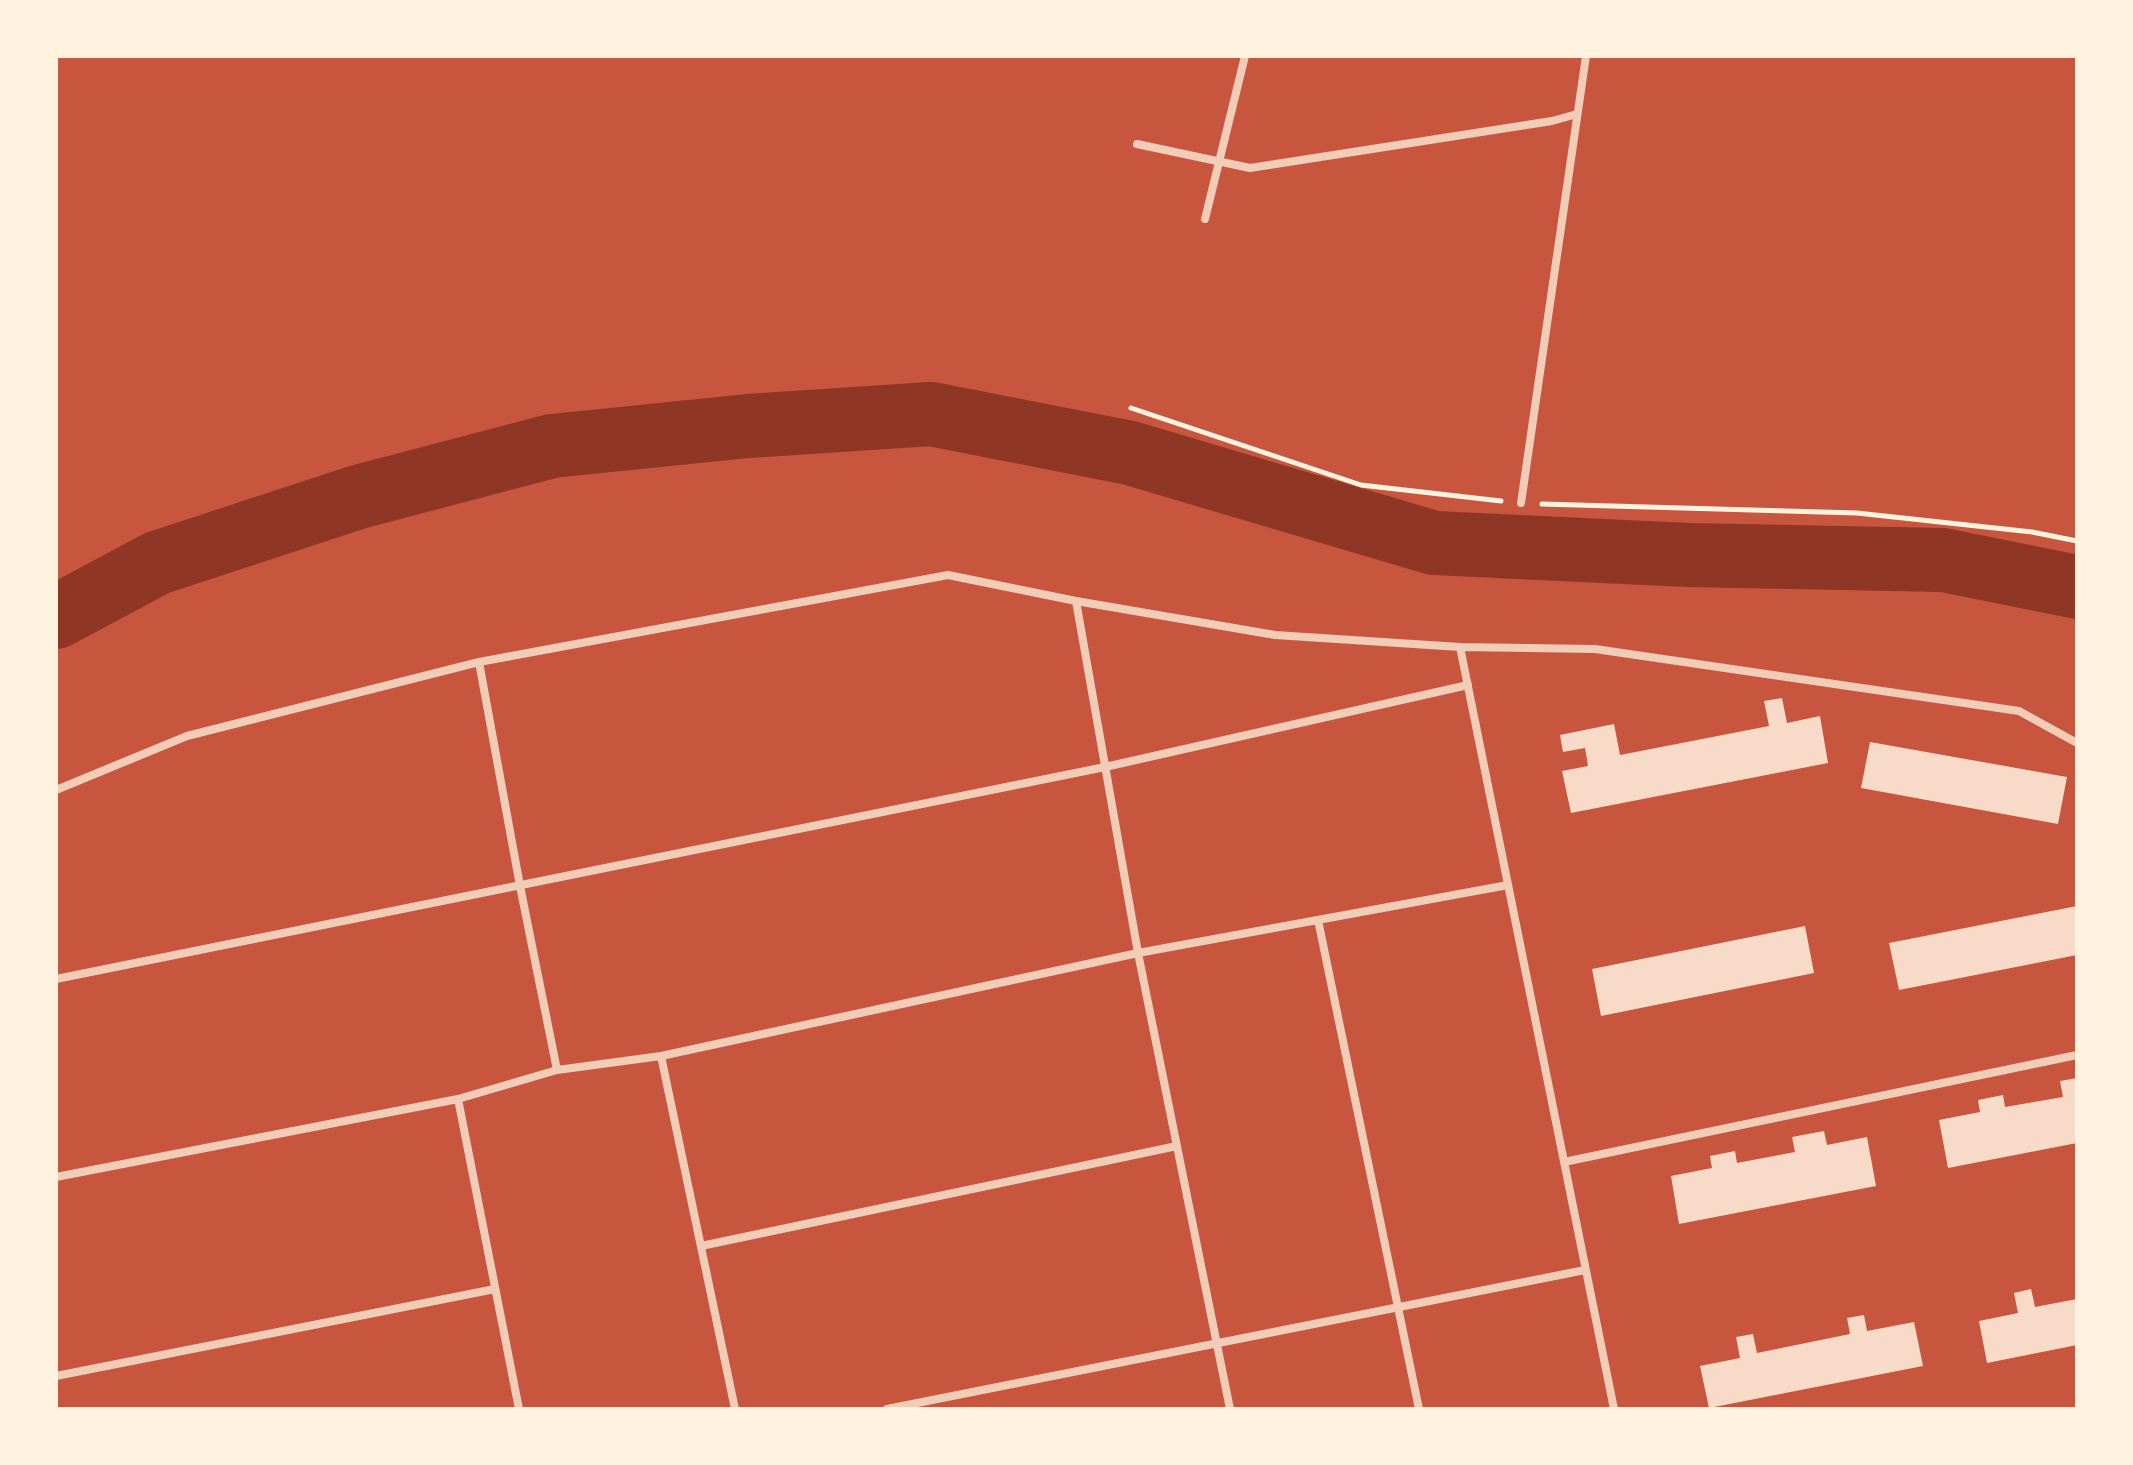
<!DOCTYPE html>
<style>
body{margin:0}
#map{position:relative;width:2133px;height:1465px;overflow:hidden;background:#c8553d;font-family:"Fira Sans",sans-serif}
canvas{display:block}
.frame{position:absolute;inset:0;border:58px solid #fff3e0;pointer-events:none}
</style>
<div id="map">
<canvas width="2133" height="1465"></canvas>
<div class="frame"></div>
</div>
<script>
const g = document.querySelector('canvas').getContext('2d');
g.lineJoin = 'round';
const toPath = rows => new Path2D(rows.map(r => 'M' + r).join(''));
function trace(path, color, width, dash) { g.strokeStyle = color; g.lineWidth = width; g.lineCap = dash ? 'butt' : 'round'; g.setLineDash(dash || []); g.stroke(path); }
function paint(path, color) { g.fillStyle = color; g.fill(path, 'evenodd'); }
trace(toPath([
 [56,617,157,563,358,497,552,446,748,426,931,414,1130,453,1434,543,1688,555,1943,560,2077,587]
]), '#8f3625', 64);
paint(toPath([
 [1782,698,1787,723,1820,716,1828,763,1571,813,1562,771,1588,766,1585,748,1563,752,1560,735,1614,724,1620,755,1769,726,1764,701],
 [1870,742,2067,777,2058,824,1861,788],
 [2077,906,2077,955,1899,990,1889,943],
 [1805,926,1814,973,1601,1016,1592,969],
 [2077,1078,2077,1143,1948,1168,1939,1120,1980,1112,1978,1100,2003,1095,2005,1107,2063,1097,2060,1081],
 [1824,1131,1827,1145,1867,1137,1876,1186,1679,1224,1671,1176,1712,1168,1710,1156,1735,1151,1737,1163,1795,1152,1792,1137],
 [2031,1289,2035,1307,2077,1299,2077,1345,1987,1363,1979,1321,2018,1313,2014,1293],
 [1864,1315,1867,1331,1914,1322,1923,1366,1709,1408,1700,1366,1740,1358,1736,1337,1753,1334,1757,1353,1850,1334,1847,1318]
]), '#f7dbc8');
trace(toPath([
 [1131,408,1361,485,1501,501],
 [1542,504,1857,513,2032,532,2077,541]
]), '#fff3e0', 5);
trace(toPath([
 [1137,144,1250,168,1552,121,1577,114],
 [1205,219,1245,56],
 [1521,503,1586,56],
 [1076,601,1138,953,1230,1409],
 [1460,647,1614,1409],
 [479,662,520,886,557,1070],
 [56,790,187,736,479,662,948,575,1076,601,1275,635,1460,647,1595,649,2019,711,2077,743],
 [1318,920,1419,1409],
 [56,979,1105,767,1468,685],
 [661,1056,735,1409],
 [458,1099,519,1409],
 [1564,1162,2077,1055],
 [56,1177,458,1099,557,1070,661,1056,1138,953,1508,885],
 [701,1246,1177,1146],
 [56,1376,495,1289],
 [887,1409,1585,1270]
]), '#f1ccb7', 8);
</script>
